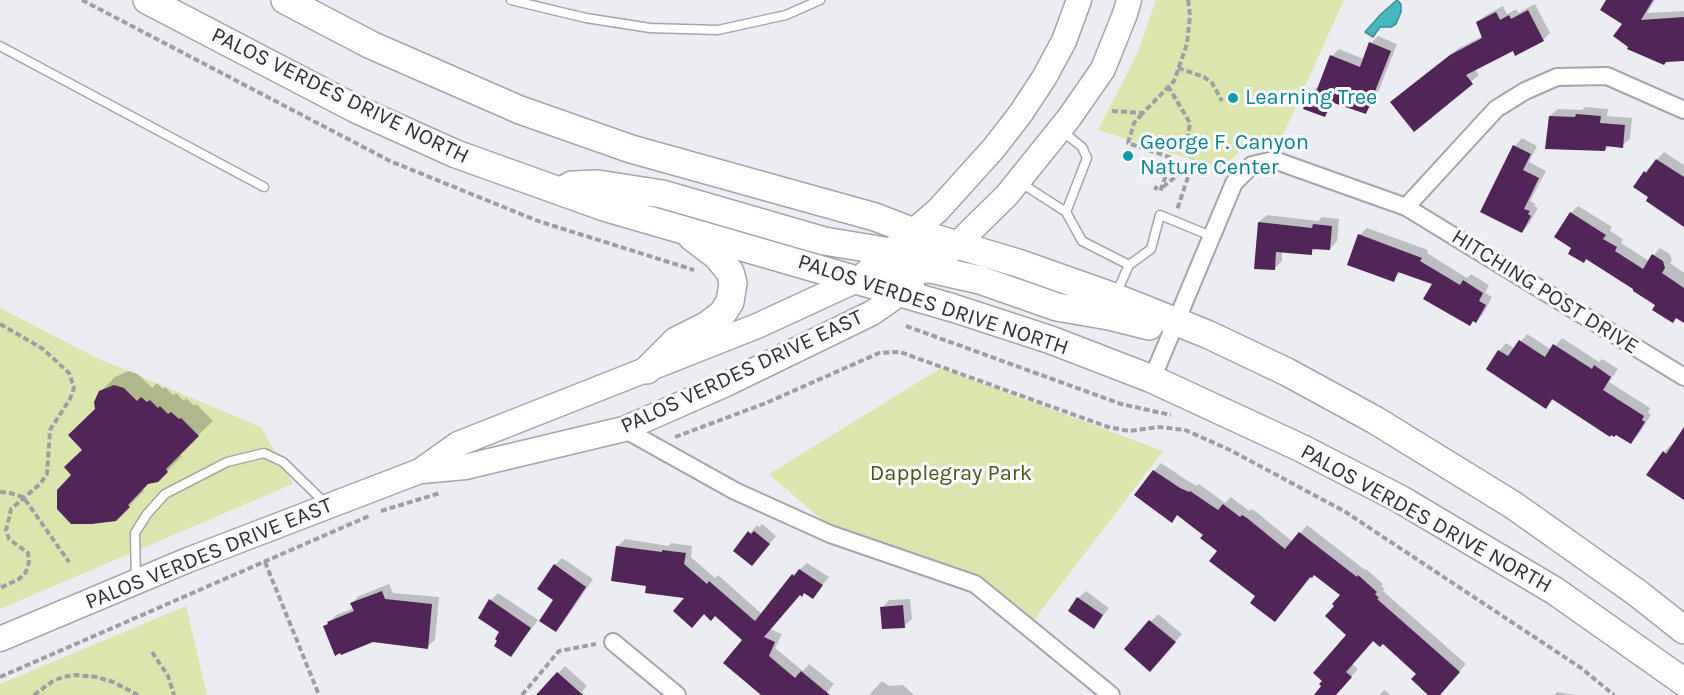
<!DOCTYPE html>
<style>
body{margin:0}
canvas{display:block;background:#ecedf3}
</style>
<canvas width="1684" height="695"></canvas>
<script>
const g = document.querySelector('canvas').getContext('2d');
g.lineJoin = 'round';
function paint(path, color) { g.fillStyle = color; g.fill(path, 'evenodd'); }
const toPath = rows => new Path2D(rows.map(r => 'M' + r).join(''));
function trace(path, color, width, dash) { g.strokeStyle = color; g.lineWidth = width; g.lineCap = dash ? 'butt' : 'round'; g.setLineDash(dash || []); g.stroke(path); }
function label(font, color, halo, rows, align = 'center') {
  g.font = font + ' Karla,sans-serif'; g.lineWidth = 6; g.setLineDash([]); g.textBaseline = 'middle'; g.strokeStyle = halo; g.fillStyle = color; for (const [text, x, y, turn = 0] of rows) {
    g.save(); g.translate(x, y); g.rotate((+turn || 0) * Math.PI / 180); g.textAlign = isNaN(turn) ? turn : align; if (halo) g.strokeText(text, 0, 0); g.fillText(text, 0, 0); g.restore();
  }
}
paint(toPath([
 [1156,0,1344,0,1278,146,1261,145,1240,151,1222,169,1098,130,1137,54],
 [0,308,97,358,261,427,293,484,0,609],
 [941,368,1163,451,1031,624,970,572,865,557,769,474],
 [186,606,207,695,0,695,0,684]
]), '#dbe6ae');
const water = toPath([
 [1397,0,1401,4,1401,12,1396,24,1391,27,1380,27,1373,37,1365,32,1381,14,1397,0]
]);
paint(water, '#46b6c1');
trace(water, '#408e96', 1.5);
paint(toPath([
 [1608,0,1655,0,1647,13,1684,11,1684,59,1624,23],
 [1535,4,1550,33,1543,40,1514,49,1475,69,1479,75,1414,130,1400,94,1459,48,1483,36,1478,23,1486,15,1503,6,1507,14,1517,9,1518,13],
 [1378,36,1397,44,1373,105,1366,112,1335,101,1332,108,1325,116,1312,91,1321,84,1332,56,1339,49,1364,59,1371,43],
 [1585,107,1608,109,1607,116,1632,118,1630,139,1622,146,1610,145,1605,150,1550,116,1558,109,1582,110],
 [1522,138,1537,146,1529,162,1546,171,1530,201,1536,204,1534,206,1538,208,1529,224,1522,232,1482,211,1515,146],
 [1664,152,1684,165,1684,224,1650,197,1645,172],
 [1578,206,1612,227,1610,231,1623,239,1621,243,1649,261,1660,248,1670,254,1672,260,1670,263,1684,273,1684,322,1573,248,1571,213],
 [1267,215,1318,221,1322,217,1339,219,1337,241,1330,249,1317,248,1311,253,1282,251,1282,261,1274,269,1259,222],
 [1367,228,1428,250,1427,253,1467,278,1471,274,1489,285,1485,293,1492,297,1483,314,1476,322,1434,284,1401,271,1393,280,1360,235],
 [1527,334,1552,350,1562,338,1599,362,1602,359,1618,369,1609,382,1650,408,1648,412,1651,415,1638,435,1631,442,1554,399,1546,407,1499,351,1506,343,1515,349],
 [129,371,138,374,152,388,157,383,163,389,165,387,173,395,176,393,184,401,186,398,194,406,196,404,213,421,179,454,182,456,158,480,149,482,142,489,144,491,115,520,73,475,84,450,100,392,115,377],
 [1684,433,1684,498,1664,452,1671,445,1673,446],
 [1161,463,1188,481,1197,486,1199,484,1225,503,1231,497,1249,511,1251,509,1255,511,1293,542,1307,525,1365,570,1366,569,1383,584,1381,586,1385,589,1383,591,1466,664,1438,695,1430,695,1418,674,1383,642,1374,639,1352,664,1358,669,1344,685,1349,634,1336,606,1343,594,1315,573,1275,620,1257,596,1205,535,1178,514,1172,521,1154,471],
 [762,524,776,536,759,557,735,551,757,525,759,527],
 [625,539,669,546,671,543,692,546,691,557,715,578,718,575,762,614,793,575,807,563,829,577,813,597,805,592,800,594,770,629,782,634,775,648,803,671,809,664,834,684,825,695,763,695,744,640,715,615,687,597,648,585,617,547],
 [562,558,593,579,563,623,556,630,555,565],
 [389,584,393,593,439,597,435,640,427,647,325,627,336,615,354,608,352,603,359,596],
 [1086,591,1109,608,1094,627,1078,598],
 [498,593,538,620,511,655,500,640,502,632,480,617,491,600],
 [910,599,912,619,904,626,882,608,889,600],
 [1158,614,1182,634,1157,663,1126,649],
 [565,666,587,686,582,692,585,695,539,695],
 [882,681,889,686,903,685,914,695,869,695],
 [1384,690,1391,695,1379,695],
 [1557,692,1575,695,1554,695]
]), '#0003');
paint(toPath([
 [1606,0,1653,0,1641,20,1684,17,1684,61,1666,62,1664,65,1627,49,1628,47,1613,36,1622,24,1600,10],
 [1528,10,1544,41,1515,56,1513,51,1466,75,1473,84,1414,132,1390,102,1450,55,1482,38,1476,22,1496,12,1500,20,1509,15,1511,19],
 [1369,42,1391,51,1366,114,1331,102,1325,117,1303,109,1311,90,1316,92,1330,55,1360,67],
 [1576,114,1601,116,1600,123,1625,125,1623,148,1606,146,1605,151,1545,149,1549,116,1575,117],
 [1513,145,1531,154,1523,170,1539,178,1524,209,1530,211,1528,214,1531,216,1522,233,1480,212],
 [1656,159,1684,177,1684,227,1646,201,1648,197,1633,187,1644,171,1646,173],
 [1570,212,1606,235,1603,239,1617,247,1615,251,1643,269,1652,254,1663,261,1665,268,1662,273,1684,288,1684,323,1676,318,1673,323,1652,310,1655,305,1633,291,1633,289,1586,259,1584,263,1568,254,1571,248,1554,237],
 [1258,222,1312,228,1313,224,1332,226,1330,250,1312,249,1312,255,1276,252,1275,270,1254,269],
 [1358,234,1422,258,1420,261,1460,285,1463,280,1483,293,1479,301,1486,305,1476,323,1473,321,1470,326,1423,299,1432,284,1398,272,1394,282,1347,265],
 [1519,340,1545,357,1553,344,1592,369,1594,365,1611,377,1603,390,1644,416,1642,420,1645,422,1631,444,1616,435,1614,437,1611,435,1610,437,1552,399,1546,409,1487,370,1486,369,1498,350,1508,356],
 [114,385,124,388,137,401,141,397,147,402,150,400,158,408,160,406,168,414,171,412,179,419,181,418,199,436,166,469,168,472,158,482,148,484,128,505,130,507,116,521,92,524,71,524,57,509,57,490,71,475,64,467,82,450,68,435,95,409,94,402,99,391],
 [1684,427,1684,500,1646,475,1663,451,1666,454],
 [1153,470,1180,488,1189,492,1190,491,1218,510,1223,504,1240,517,1242,515,1247,518,1285,549,1299,532,1357,577,1358,575,1377,592,1375,594,1379,598,1377,599,1460,672,1440,695,1428,695,1411,679,1416,674,1383,644,1380,647,1373,641,1346,672,1352,677,1336,695,1314,695,1321,686,1319,684,1322,681,1313,673,1346,635,1325,616,1334,606,1332,604,1340,595,1314,575,1312,578,1310,577,1275,622,1250,603,1255,596,1209,561,1217,551,1200,538,1203,535,1177,515,1172,523,1134,495],
 [748,531,751,534,754,531,770,544,752,566,733,551],
 [616,546,662,552,662,550,686,553,684,564,707,584,709,581,755,621,792,574,794,576,799,569,823,585,813,599,804,593,802,597,800,595,764,637,775,642,769,656,795,678,801,671,830,695,761,695,723,663,742,640,715,616,711,621,704,614,692,628,673,611,684,598,645,593,646,586,611,581],
 [554,564,586,587,556,632,539,621,553,600,537,589],
 [382,591,385,599,432,604,428,649,373,642,341,655,340,653,335,656,323,626,328,624,327,622,354,611,350,603],
 [1077,597,1103,615,1094,629,1068,611],
 [489,599,531,628,511,657,494,646,497,641,495,639,499,632,478,618],
 [903,605,905,628,882,629,880,607],
 [1149,620,1176,642,1150,672,1124,649],
 [557,672,583,695,536,695]
]), '#522558');
const lane = toPath([
 [511,0,586,18,650,28,718,30,786,15,820,0],
 [0,46,264,187],
 [1021,183,1066,212,1087,158,1082,147,1062,131],
 [1066,212,1082,241,1129,265],
 [1116,294,1129,265,1151,249,1160,215,1211,236],
 [136,580,135,533,147,514,165,494,227,462,264,453,283,462,325,503]
]);
const street = toPath([
 [1684,110,1607,76,1557,77,1525,91,1496,109,1406,207,1684,377],
 [1152,379,1234,183,1252,165,1274,160,1406,207],
 [624,429,735,491,830,534,975,584,1111,695],
 [613,642,677,695]
]);
const secondary = toPath([
 [945,256,1007,195,1069,118,1103,69,1125,14,1129,0],
 [422,471,465,467,624,429,724,385,872,313,912,285],
 [0,639,188,560,420,471,458,444,757,326,859,279,938,210,994,148,1021,113,1044,78,1064,41,1079,0]
]);
const primary = toPath([
 [147,0,356,109,456,154,604,207,953,308,1051,340,1152,379,1301,448,1400,499,1555,591,1684,682],
 [285,0,371,45,520,110,631,149,875,217,914,232,1018,263,1114,297,1207,334,1287,372,1375,420,1513,505,1636,592,1684,630],
 [561,191,572,185,598,184,662,194,824,241,891,252,930,250,947,247],
 [895,270,931,269,980,280,1057,307,1109,316,1149,326],
 [647,370,676,341,706,326,722,314,730,302,733,283,730,272,717,256,692,237]
]);
trace(lane, '#a3a5aa', 11);
trace(street, '#a3a5aa', 20);
trace(secondary, '#a3a5aa', 27);
trace(primary, '#a3a5aa', 30);
trace(toPath([
 [82,0,390,161,538,221,694,270],
 [1178,68,1204,77,1212,83,1222,101],
 [1168,86,1190,123,1187,142,1193,162,1177,210],
 [1112,111,1143,113,1174,81,1187,44,1190,16,1188,0],
 [1142,114,1134,123,1128,143,1172,158,1160,192],
 [1163,187,1192,163],
 [1155,190,1157,186],
 [0,324,43,349,69,373,74,388,70,399,50,430,47,474,40,484,11,509,9,518,6,530,9,539,28,553,29,562,26,572,19,579,0,588],
 [906,326,1121,404,1171,415],
 [675,437,766,403,879,353,900,352,1108,427,1129,431,1159,427,1185,430,1230,450,1344,511,1581,668,1614,695],
 [0,492,10,493,23,497,26,501,69,562],
 [381,511,440,493],
 [265,562,319,695],
 [152,652,168,676,174,695],
 [0,677,369,516],
 [34,695,53,681,63,677,76,675,96,677,113,682,138,695],
 [522,695,559,651,596,644]
]), '#9f9fa3', 4, [6, 3]);
trace(lane, '#fff', 8);
trace(street, '#fff', 16);
trace(secondary, '#fff', 24);
trace(primary, '#fff', 27);
for (const [x, y, r, color] of [
 [1233,98,6,"#0f9aa8"],
 [1128,156,6,"#0f9aa8"]
]) { const dot = new Path2D(); dot.arc(x, y, r, 0, 2 * Math.PI); g.fillStyle = color; g.fill(dot); trace(dot, '#f9fbff', 2); }
label('22px', '#313133', '#f9fbff', [
 ["PALOS VERDES DRIVE NORTH",340,96,26],
 ["HITCHING POST DRIVE",1545,292,32],
 ["PALOS VERDES DRIVE NORTH",933,305,18],
 ["PALOS VERDES DRIVE EAST",742,372,-25],
 ["PALOS VERDES DRIVE NORTH",1426,519,29],
 ["PALOS VERDES DRIVE EAST",209,554,-22]
]);
label('22px', '#0d838f', '#f9fbff', [
 ["Learning Tree",1245,98],
 ["George F. Canyon",1140,143],
 ["Nature Center",1140,168]
], 'left');
label('22px', '#4d551d', '#f9fbff', [
 ["Dapplegray Park",951,474]
]);
</script>
